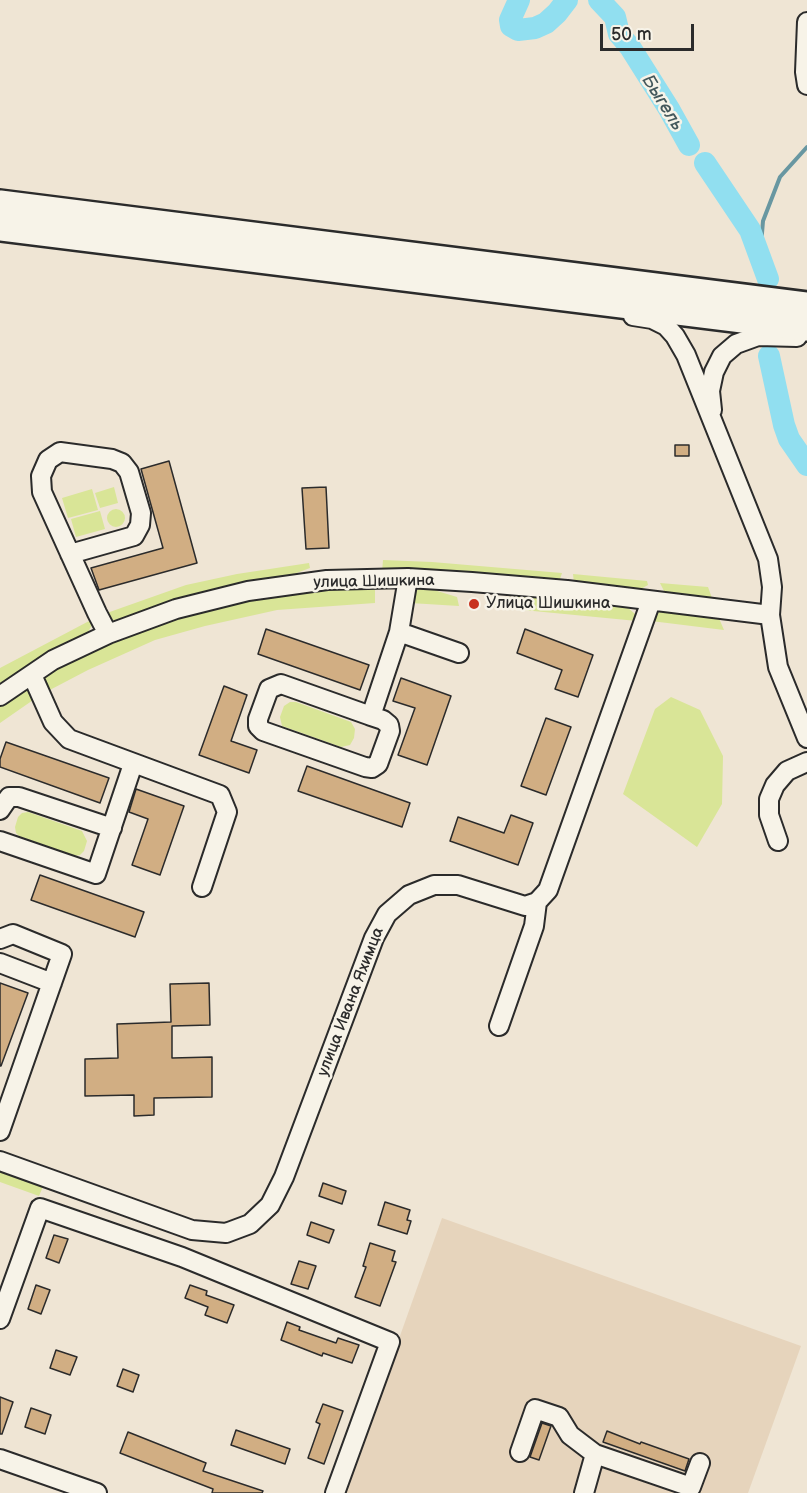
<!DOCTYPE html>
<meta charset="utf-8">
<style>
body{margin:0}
#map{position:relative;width:807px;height:1493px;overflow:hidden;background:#efe5d4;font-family:"Balsamiq Sans",sans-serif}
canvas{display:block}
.scale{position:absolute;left:600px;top:24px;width:94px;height:27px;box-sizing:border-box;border:3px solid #2b2b2b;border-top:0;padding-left:8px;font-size:18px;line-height:21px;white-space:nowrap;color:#2b2b2b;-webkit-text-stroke:4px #f7f3e8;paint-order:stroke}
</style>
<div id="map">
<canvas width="807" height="1493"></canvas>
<div class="scale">50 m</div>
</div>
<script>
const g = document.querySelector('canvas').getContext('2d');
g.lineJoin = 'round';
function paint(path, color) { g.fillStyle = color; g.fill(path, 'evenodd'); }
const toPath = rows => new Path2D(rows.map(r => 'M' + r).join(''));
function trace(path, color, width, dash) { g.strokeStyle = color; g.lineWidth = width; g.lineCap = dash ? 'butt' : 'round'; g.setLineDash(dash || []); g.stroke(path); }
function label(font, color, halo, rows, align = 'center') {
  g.font = font + ' "Balsamiq Sans",sans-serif'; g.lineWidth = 5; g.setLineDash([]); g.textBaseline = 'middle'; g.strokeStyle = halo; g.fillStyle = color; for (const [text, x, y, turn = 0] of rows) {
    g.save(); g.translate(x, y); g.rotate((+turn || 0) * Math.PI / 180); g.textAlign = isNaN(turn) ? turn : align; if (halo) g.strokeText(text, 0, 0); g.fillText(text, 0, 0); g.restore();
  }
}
paint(toPath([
 [442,1218,801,1346,748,1493,344,1493]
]), '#e6d4bc');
paint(toPath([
 [114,487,118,503,100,508,95,493],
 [92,489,98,510,68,518,62,498],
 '107 518a9 9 0 1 1 18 0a9 9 0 1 1-18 0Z',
 [100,511,105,529,76,537,71,519],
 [383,560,432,562,562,573,559,582,382,572],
 [309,563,310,568,283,578,213,590,151,608,116,621,106,618,104,614,186,585,237,574],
 [573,574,647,581,648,585,637,591,574,583],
 [660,583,708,587,712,598,665,593],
 [375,586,375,603,277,610,205,626,155,640,88,670,46,692,43,686,45,673,72,658,164,621,242,599,319,589],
 [424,587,457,597,459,606,410,603,417,590],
 [529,595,627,607,635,614,637,621,492,607,494,599],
 [662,610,718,616,724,630,651,621,654,616],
 [91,620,93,623,87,634,0,683,0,668],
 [24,689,32,693,36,698,0,723,0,701],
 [671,697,700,710,723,756,722,804,697,847,623,794,655,709],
 [290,702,296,702,351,722,355,729,354,738,350,745,341,747,282,726,280,717,284,706],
 [28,812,82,831,87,841,84,851,80,855,74,856,19,836,16,833,15,827,18,817,22,813],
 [0,1168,44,1184,39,1196,0,1182]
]), '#d9e597');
trace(toPath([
 [760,257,763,221,780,177,807,147]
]), '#6897a1', 4);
trace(toPath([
 [519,0,510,20,511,26,518,30,535,28,546,23,557,13,567,0],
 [599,0,615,17,619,34,630,47,669,109,689,145],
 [705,163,750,230,768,279],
 [769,356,784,425,789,439,807,465]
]), '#91dff0', 22);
const building = toPath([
 [675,445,689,445,689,456,675,456,675,445],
 [169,461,197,563,99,590,91,568,163,548,141,469,169,461],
 [326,487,329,548,306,549,302,488,326,487],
 [266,629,369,665,360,690,258,654,266,629],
 [525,629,593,655,578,697,555,689,562,670,517,653,525,629],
 [401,678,451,696,427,765,398,755,415,708,393,701,401,678],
 [224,686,247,695,231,741,257,750,249,773,199,755,224,686],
 [546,718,571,727,546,795,521,786,546,718],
 [6,742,109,778,100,803,0,767,0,759,6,742],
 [307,766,410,803,402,827,298,791,307,766],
 [136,789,184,806,160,875,132,865,148,819,129,812,136,789],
 [511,815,533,823,518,865,450,841,458,817,504,833,511,815],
 [40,875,144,912,135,937,31,900,40,875],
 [0,983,28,993,1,1066,0,1066,0,983],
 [209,983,210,1025,172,1026,172,1058,212,1057,212,1097,154,1098,154,1115,134,1116,134,1095,85,1096,85,1059,118,1058,117,1024,171,1022,170,984,209,983],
 [323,1183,346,1191,342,1204,319,1196,323,1183],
 [385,1202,410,1210,407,1220,411,1221,407,1234,378,1225,385,1202],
 [311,1222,334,1230,329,1243,307,1235,311,1222],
 [54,1235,68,1239,59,1263,46,1258,54,1235],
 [370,1243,395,1251,392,1261,396,1262,380,1306,355,1297,366,1267,363,1266,370,1243],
 [299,1261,316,1266,308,1289,291,1284,299,1261],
 [36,1285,50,1290,41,1314,28,1309,36,1285],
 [190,1285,207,1291,206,1295,234,1305,227,1323,205,1315,208,1307,185,1298,190,1285],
 [287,1322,300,1327,299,1330,336,1343,338,1338,359,1345,352,1363,323,1353,322,1356,281,1340,287,1322],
 [56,1350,77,1357,70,1375,50,1368,56,1350],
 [123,1369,139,1375,133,1392,117,1386,123,1369],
 [0,1397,13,1402,2,1434,0,1434,0,1397],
 [323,1404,343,1411,324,1464,308,1458,320,1424,316,1422,323,1404],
 [31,1408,51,1415,45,1434,25,1427,31,1408],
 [542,1423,551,1426,539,1460,530,1457,542,1423],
 [236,1430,290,1449,285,1464,231,1445,236,1430],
 [607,1431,640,1444,641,1442,689,1459,685,1471,603,1442,607,1431],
 [128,1432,206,1463,203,1471,263,1491,262,1493,212,1493,213,1489,120,1453,128,1432]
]);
paint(building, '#d1ae83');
trace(building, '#2b2b2b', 1.5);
const minor = toPath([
 [807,22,805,72,807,85],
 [633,316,652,319,666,326,675,336,686,355,768,559,772,587,770,615,778,667,807,738],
 [712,410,710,391,714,372,722,356,736,344,758,336,797,337],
 [70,554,134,536,140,525,141,513,129,472,122,463,112,459,60,452,48,460,41,476,42,492,97,613,108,634],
 [399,632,459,653],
 [32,675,53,722,69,739,220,795,227,812,202,887],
 [0,696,53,660,108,634,176,609,248,591,327,580,408,578,472,582,567,590,770,615],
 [371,716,383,720,389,725,390,731,378,764,372,768,365,767,263,731,258,726,258,719,269,689,281,684,371,716,399,632,408,578],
 [0,810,9,797,19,797,112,828],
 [0,841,96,874,133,764],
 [778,841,769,815,769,799,775,785,787,771,807,762],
 [0,939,13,934,62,954,0,1131],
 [0,963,52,983],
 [499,1026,534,926,537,902],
 [0,1161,192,1230,226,1233,250,1224,270,1205,284,1177,374,938,387,914,409,895,434,885,458,885,525,906,537,902,548,890,651,601],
 [0,1319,40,1208,182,1257,390,1342,335,1493],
 [520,1452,535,1409,559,1417,570,1435,595,1454],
 [0,1459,97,1493],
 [584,1493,595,1454,691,1487,700,1463]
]);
const highway = toPath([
 [0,204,807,306],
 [0,227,807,327]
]);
trace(minor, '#2b2b2b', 22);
trace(highway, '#2b2b2b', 32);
trace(minor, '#f7f3e8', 18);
trace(highway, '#f7f3e8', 27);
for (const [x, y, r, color] of [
 [474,604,6,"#c8321e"]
]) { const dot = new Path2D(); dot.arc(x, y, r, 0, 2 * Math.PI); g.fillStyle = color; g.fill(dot); trace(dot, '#f7f3e8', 2); }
label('16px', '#2b2b2b', '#f7f3e8', [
 ["улица Шишкина",374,582,-1],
 ["улица Ивана Яхимца",351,1002,-69]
]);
label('16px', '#2b2b2b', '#f7f3e8', [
 ["Улица Шишкина",486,604]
], 'left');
label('italic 18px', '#44585c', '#f7f3e8', [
 ["Быгель",662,103,58]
]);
</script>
